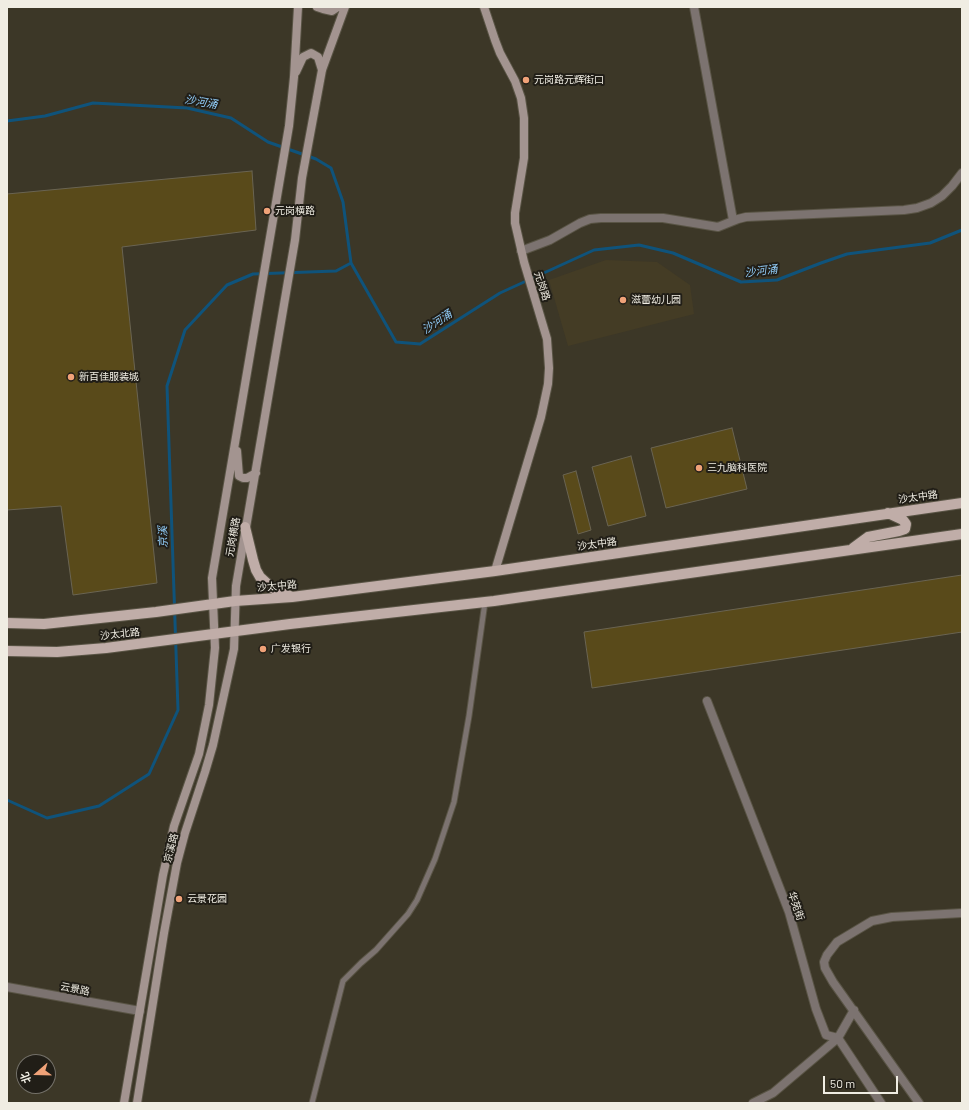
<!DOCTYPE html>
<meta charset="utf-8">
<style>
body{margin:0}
#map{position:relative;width:969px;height:1110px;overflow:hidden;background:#3c3727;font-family:Barlow,"Noto Sans SC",sans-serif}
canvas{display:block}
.frame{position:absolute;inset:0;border:8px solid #f0ede3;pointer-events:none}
.north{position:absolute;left:16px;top:1054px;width:40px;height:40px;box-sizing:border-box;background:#211e17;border:1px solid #747169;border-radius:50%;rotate:250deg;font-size:11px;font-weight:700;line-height:16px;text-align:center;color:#f0ede3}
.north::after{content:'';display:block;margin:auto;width:14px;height:18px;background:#f0a278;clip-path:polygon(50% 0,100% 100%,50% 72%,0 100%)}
.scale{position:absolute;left:823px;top:1076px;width:75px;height:18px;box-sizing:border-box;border:2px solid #f0ede3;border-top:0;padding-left:5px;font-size:12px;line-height:14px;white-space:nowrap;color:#f0ede3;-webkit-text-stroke:3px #211e17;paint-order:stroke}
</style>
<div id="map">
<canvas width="969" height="1110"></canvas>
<div class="frame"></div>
<div class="north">北</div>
<div class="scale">50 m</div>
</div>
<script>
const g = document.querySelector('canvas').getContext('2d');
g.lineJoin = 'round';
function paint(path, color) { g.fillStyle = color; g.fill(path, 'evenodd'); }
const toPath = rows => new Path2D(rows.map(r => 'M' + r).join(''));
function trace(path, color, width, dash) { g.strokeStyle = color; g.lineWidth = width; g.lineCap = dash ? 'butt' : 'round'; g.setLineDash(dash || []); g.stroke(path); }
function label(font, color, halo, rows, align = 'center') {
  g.font = font + ' Barlow,"Noto Sans SC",sans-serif'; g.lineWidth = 4; g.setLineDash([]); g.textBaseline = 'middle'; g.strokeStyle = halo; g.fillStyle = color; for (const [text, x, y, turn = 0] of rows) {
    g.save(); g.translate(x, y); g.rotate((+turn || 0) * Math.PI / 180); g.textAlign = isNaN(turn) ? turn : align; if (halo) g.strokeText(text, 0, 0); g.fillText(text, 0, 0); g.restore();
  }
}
paint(toPath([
 [606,260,657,262,690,285,694,314,568,346,549,280]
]), '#443c25');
trace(toPath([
 [7,121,45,116,93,103,187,108,231,118,268,142,316,159,331,168,343,202,351,263,396,342,420,344,500,293,594,250,639,245,673,253,741,282,777,280,821,263,847,254,930,243,962,230],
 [7,800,47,818,99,806,149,774,178,710,167,386,185,330,227,285,253,274,336,271,351,263]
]), '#0f537b', 3);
const building = toPath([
 [252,171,256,230,122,247,157,583,73,595,61,506,7,510,7,194,252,171],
 [732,428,747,489,666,508,651,448,732,428],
 [631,456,646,516,608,526,592,467,631,456],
 [576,471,591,530,578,534,563,475,576,471],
 [962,575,962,632,592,688,584,632,962,575]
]);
paint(building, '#594a1a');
trace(building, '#6a6452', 1);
const lane = toPath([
 [312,1103,343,981,361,963,376,950,408,914,417,900,435,859,454,802,469,716,485,602]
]);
const street = toPath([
 [694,7,733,220],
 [521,251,550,240,580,223,590,219,601,218,663,218,718,227,738,219,746,217,904,210,917,208,931,203,942,196,952,186,962,173],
 [707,701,789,912,816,1009,826,1035,838,1038,881,1103],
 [7,987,140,1011],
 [753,1103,773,1093,838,1038,854,1010],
 [919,1103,833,982,825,968,824,962,827,955,837,942,872,921,892,917,962,913]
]);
const secondary = toPath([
 [317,7,323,9,332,11,338,7],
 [484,7,495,40,500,53,515,81,521,98,524,118,524,158,515,213,515,223,524,262,547,339,549,368,548,384,541,417,495,571],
 [296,72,303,57,311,53,318,57,322,70],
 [237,451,239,476,243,478,247,478,256,473],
 [124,1103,163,875,174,826,199,754,209,705,215,648,212,578,289,126,294,77,298,7],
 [137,1103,164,933,177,863,185,833,205,772,213,745,234,649,236,586,295,240,302,178,322,70,345,7]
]);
const primary = toPath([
 [245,527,253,560,256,570,260,577,272,588,290,596],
 [853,548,868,537,899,531,905,529,906,524,903,520,888,513],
 [7,623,44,624,156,612,235,601,292,597,495,571,962,503],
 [7,651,57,652,106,648,290,624,494,601,962,534]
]);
trace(lane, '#595445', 7);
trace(street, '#595445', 10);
trace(secondary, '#595445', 10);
trace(primary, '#595445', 12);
trace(lane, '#7c7370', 5);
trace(street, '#7c7370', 8);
trace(secondary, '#a39490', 8);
trace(primary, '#c0ada8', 10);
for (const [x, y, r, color] of [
 [526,80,4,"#f0a278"],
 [267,211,4,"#f0a278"],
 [623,300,4,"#f0a278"],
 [71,377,4,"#f0a278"],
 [699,468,4,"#f0a278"],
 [263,649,4,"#f0a278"],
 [179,899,4,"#f0a278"]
]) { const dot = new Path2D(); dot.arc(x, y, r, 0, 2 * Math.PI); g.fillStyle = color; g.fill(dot); trace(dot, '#211e17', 1.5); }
label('10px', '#f0ede3', '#211e17', [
 ["元岗路元辉街口",534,80],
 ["元岗横路",275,211],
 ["滋蕾幼儿园",631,300],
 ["新百佳服装城",79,377],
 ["三九脑科医院",707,468],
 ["广发银行",271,649],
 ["云景花园",187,899]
], 'left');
label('10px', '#f0ede3', '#211e17', [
 ["元岗路",542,286,72],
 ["沙太中路",918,497,-8],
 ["元岗横路",233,537,-80],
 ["沙太中路",597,544,-8],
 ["沙太中路",277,586,-5],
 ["沙太北路",120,634,-6],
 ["京溪路",171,848,-76],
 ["华苑街",796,906,71],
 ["云景路",75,989,11]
]);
label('italic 11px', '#91ccf8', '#211e17', [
 ["沙河涌",201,102,10],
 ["沙河涌",761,271,-7],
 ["沙河涌",437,322,-33],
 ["京溪",163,537,-92]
]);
</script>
